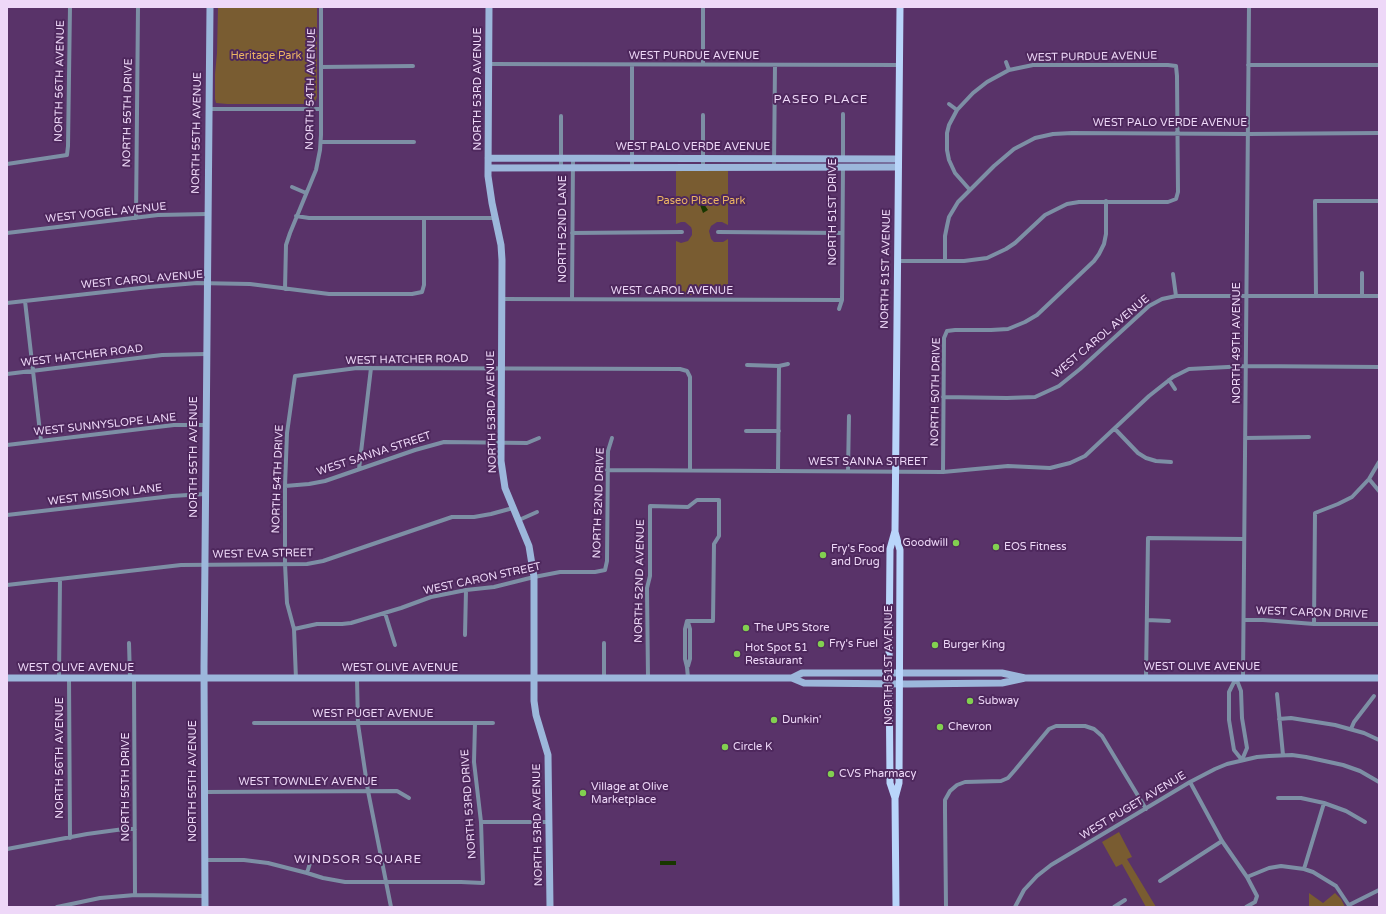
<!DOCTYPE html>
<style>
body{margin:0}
#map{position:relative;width:1386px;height:914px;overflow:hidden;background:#593369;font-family:"Varela Round",sans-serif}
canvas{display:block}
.frame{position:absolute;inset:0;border:8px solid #eed8f8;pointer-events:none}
</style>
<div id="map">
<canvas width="1386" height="914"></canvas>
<div class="frame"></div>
</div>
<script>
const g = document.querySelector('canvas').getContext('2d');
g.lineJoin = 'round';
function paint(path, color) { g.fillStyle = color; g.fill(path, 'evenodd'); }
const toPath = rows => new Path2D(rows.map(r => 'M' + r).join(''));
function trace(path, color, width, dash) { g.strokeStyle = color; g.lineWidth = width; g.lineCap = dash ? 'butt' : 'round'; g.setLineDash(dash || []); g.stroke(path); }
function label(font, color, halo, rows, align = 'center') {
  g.font = font + ' "Varela Round",sans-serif'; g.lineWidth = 4; g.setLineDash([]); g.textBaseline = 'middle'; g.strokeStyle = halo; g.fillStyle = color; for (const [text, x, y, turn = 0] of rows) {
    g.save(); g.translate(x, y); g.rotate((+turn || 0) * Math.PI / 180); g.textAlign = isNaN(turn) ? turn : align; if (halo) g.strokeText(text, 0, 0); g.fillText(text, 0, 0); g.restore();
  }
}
paint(toPath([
 [218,7,317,7,317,97,315,102,311,104,227,104,216,103,215,99,215,74,217,53],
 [676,170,728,170,728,225,722,222,717,222,711,226,709,231,711,239,714,242,723,242,728,239,728,295,676,295,676,241,681,243,688,241,692,235,692,230,691,227,685,222,681,222,676,224],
 [1119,832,1132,857,1127,859,1156,907,1146,907,1122,864,1116,867,1102,842],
 [1309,893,1323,903,1335,893,1341,899,1345,907,1309,907]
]), '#795c31');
paint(toPath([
 [700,199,704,199,704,204,708,210,703,213,700,205],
 [660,861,676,861,676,865,660,865]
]), '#183700');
trace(toPath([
 [703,7,703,65],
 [1006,62,1009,70],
 [489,64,899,65],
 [1248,65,1379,65],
 [321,67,413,66],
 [949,104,957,110],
 [209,109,321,109],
 [561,116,561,168],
 [321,142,414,142],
 [843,159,843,114],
 [7,164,67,155,68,146,70,7],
 [774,167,775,65],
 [632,168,632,65],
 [703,168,703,115],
 [292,187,306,193],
 [296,216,309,218,495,218],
 [136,218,138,7],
 [718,232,842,233],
 [7,233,158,215,207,214],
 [572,233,682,232],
 [897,261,964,261,987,258,1006,249,1015,243,1045,215,1067,204,1079,202,1168,202,1176,199,1178,192,1177,76,1176,66,1168,65,1033,65,1009,70,987,82,973,93,957,110,949,125,947,133,947,150,949,160,955,173,970,190],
 [945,261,945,236,947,226,949,217,958,202,994,166,1014,149,1035,138,1053,134,1072,133,1248,134,1379,133],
 [1173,274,1176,296],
 [285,289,286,245,290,233,316,170,320,150,321,135,321,7],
 [1316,296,1315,201,1379,201],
 [1362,296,1362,273],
 [502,299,842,300],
 [572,299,573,158],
 [25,301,41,441],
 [7,303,149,287,197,283,250,284,329,294,412,294,422,292,424,285,424,218],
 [839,309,842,300,843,166],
 [747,365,779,366,788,364],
 [7,374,162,355,206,354],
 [1169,380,1175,389],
 [943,397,1007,398,1035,397,1059,386,1080,369,1149,306,1162,299,1176,296,1379,296],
 [1115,429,1138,453,1146,458,1156,461,1171,462],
 [746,431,779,431],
 [1245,438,1309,437],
 [7,445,174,425,206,425],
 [359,469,371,368],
 [607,470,943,472,1008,466,1050,468,1070,463,1085,456,1149,396,1173,377,1189,369,1247,366,1379,367],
 [778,471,779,366],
 [848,471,849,416],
 [943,472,944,338,947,331,955,330,991,330,1008,329,1025,322,1037,315,1094,261,1099,254,1104,244,1106,234,1106,201],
 [1369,479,1379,491],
 [285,486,309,484,325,481,415,450,444,442,527,443,539,438],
 [7,515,172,496,205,494],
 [519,520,537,512],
 [7,585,181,565,307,564,323,561,452,517,474,517,491,514,513,508],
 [385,613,395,645],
 [1147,620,1169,621],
 [1244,620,1263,620,1314,624,1379,624],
 [687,621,685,629,685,659,687,667,688,678],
 [1314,624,1315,513,1338,504,1352,497,1369,479,1379,462],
 [294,629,317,624,342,624,351,623,401,608,431,597,466,590,494,587,534,577,560,572,595,572,605,570,607,561,608,451,612,438],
 [465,635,466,590],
 [129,643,130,678],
 [604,643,604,679],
 [688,666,690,659,690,629,688,622],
 [59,678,60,579],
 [69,678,70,838],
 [648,678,647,588,650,576,650,506,688,507,697,500,719,500,719,536,714,544,713,621,687,621],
 [1146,678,1148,538,1244,539],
 [1236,678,1229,692,1229,720,1234,750,1242,760],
 [1236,678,1241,691,1242,718,1247,748,1242,760],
 [1243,678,1249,7],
 [134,679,135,895],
 [296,679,294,629,287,603,285,564,285,486,287,433,295,376,357,368,680,369,687,371,690,377,690,470],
 [357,679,358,724,368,791,391,907],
 [1277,694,1283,755],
 [1279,719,1291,718,1335,725,1364,733,1379,740],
 [254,723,493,723],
 [1351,729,1354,722,1374,696],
 [1190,782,1222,841,1247,877,1257,896,1255,902,1246,907],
 [205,792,397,791,409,798],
 [1278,798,1301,798,1324,803,1346,811,1365,822],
 [481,822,549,822],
 [7,849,87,834,124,829,135,829],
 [205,860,244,860,268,863,307,873,323,878,345,882,461,882,483,883,481,822,474,762,475,723],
 [1304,869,1324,803],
 [307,873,310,863],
 [1247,877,1269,868,1281,866,1304,869,1313,872,1336,886,1350,907],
 [1160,881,1222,841],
 [1349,905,1379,890],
 [57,907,100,898,135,895,205,896],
 [946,907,945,811,945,800,950,791,957,785,965,782,1001,781,1008,778,1015,770,1049,729,1056,726,1085,726,1094,729,1102,736,1146,809],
 [1015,907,1024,890,1037,876,1051,865,1190,782,1215,769,1227,764,1257,757,1269,756,1292,755,1306,757,1343,765,1360,771,1379,782],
 [1114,907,1125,900]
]), '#7d8fa5', 4);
trace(toPath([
 [489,7,488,176,492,203,501,245,502,260,501,461,505,488,529,546,534,577,534,701,536,715,548,755,550,907],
 [488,158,898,159],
 [488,168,898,167],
 [7,678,792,678,804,683,907,684,1002,683,1025,678],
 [792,678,802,673,1002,673,1025,678,1379,678],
 [205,907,204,666,210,7]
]), '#9cb7db', 7);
trace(toPath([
 [895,532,900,550,899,783,895,798],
 [896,907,895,798,890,783,889,663,890,549,895,531,900,7]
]), '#b9d5fa', 7);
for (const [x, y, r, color] of [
 [956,543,4,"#82d050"],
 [996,547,4,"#82d050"],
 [823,555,4,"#82d050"],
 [746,628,4,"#82d050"],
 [821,644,4,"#82d050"],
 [935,645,4,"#82d050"],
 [737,654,4,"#82d050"],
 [970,701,4,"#82d050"],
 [774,720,4,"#82d050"],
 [940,727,4,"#82d050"],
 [725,747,4,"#82d050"],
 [831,774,4,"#82d050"],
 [583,793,4,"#82d050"]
]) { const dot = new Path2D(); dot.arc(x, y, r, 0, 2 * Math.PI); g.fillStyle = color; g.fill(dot); trace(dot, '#4e285d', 1.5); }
label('11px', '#ebb463', '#4e285d', [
 ["Heritage Park",266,56],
 ["Paseo Place Park",701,201]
]);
label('11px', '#eed8f8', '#4e285d', [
 ["WEST PURDUE AVENUE",694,56],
 ["WEST PURDUE AVENUE",1092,57,-1],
 ["NORTH 56TH AVENUE",60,81,-89],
 ["NORTH 54TH AVENUE",311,89,-89],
 ["NORTH 53RD AVENUE",478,89,-90],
 ["NORTH 55TH DRIVE",128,113,-89],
 ["WEST PALO VERDE AVENUE",1170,123],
 ["NORTH 55TH AVENUE",197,133,-89],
 ["WEST PALO VERDE AVENUE",693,147],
 ["NORTH 51ST DRIVE",833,212,-90],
 ["WEST VOGEL AVENUE",106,213,-6],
 ["NORTH 52ND LANE",563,229,-90],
 ["NORTH 51ST AVENUE",886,269,-89],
 ["WEST CAROL AVENUE",142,280,-5],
 ["WEST CAROL AVENUE",672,291],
 ["WEST CAROL AVENUE",1101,337,-40],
 ["NORTH 49TH AVENUE",1237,343,-90],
 ["WEST HATCHER ROAD",82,356,-7],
 ["WEST HATCHER ROAD",407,360,-1],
 ["NORTH 50TH DRIVE",936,392,-89],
 ["NORTH 53RD AVENUE",492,412,-91],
 ["WEST SUNNYSLOPE LANE",105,425,-6],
 ["WEST SANNA STREET",374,454,-18],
 ["NORTH 55TH AVENUE",194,457,-90],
 ["WEST SANNA STREET",868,462],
 ["NORTH 54TH DRIVE",278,479,-88],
 ["WEST MISSION LANE",105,495,-7],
 ["NORTH 52ND DRIVE",599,503,-88],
 ["WEST EVA STREET",263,554,-1],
 ["WEST CARON STREET",482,579,-12],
 ["NORTH 52ND AVENUE",640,581,-89],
 ["WEST CARON DRIVE",1312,613,2],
 ["NORTH 51ST AVENUE",889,665,-90],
 ["WEST OLIVE AVENUE",1202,667],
 ["WEST OLIVE AVENUE",76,668],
 ["WEST OLIVE AVENUE",400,668],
 ["WEST PUGET AVENUE",373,714],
 ["NORTH 56TH AVENUE",60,758,-90],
 ["NORTH 55TH AVENUE",193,781,-90],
 ["WEST TOWNLEY AVENUE",308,782],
 ["NORTH 55TH DRIVE",126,787,-90],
 ["NORTH 53RD DRIVE",469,804,-94],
 ["WEST PUGET AVENUE",1133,806,-31],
 ["NORTH 53RD AVENUE",538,825,-91]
]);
label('11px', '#eed8f8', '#4e285d', [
 ["Goodwill",948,543,"right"],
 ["EOS Fitness",1004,547],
 ["Fry's Food",831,549],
 ["and Drug",831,562],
 ["The UPS Store",754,628],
 ["Fry's Fuel",829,644],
 ["Burger King",943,645],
 ["Hot Spot 51",745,648],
 ["Restaurant",745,661],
 ["Subway",978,701],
 ["Dunkin'",782,720],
 ["Chevron",948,727],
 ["Circle K",733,747],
 ["CVS Pharmacy",839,774],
 ["Village at Olive",591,787],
 ["Marketplace",591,800]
], 'left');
g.letterSpacing = '1px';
label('12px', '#eed8f8', '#4e285d', [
 ["PASEO PLACE",821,100],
 ["WINDSOR SQUARE",358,860]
]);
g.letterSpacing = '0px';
</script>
